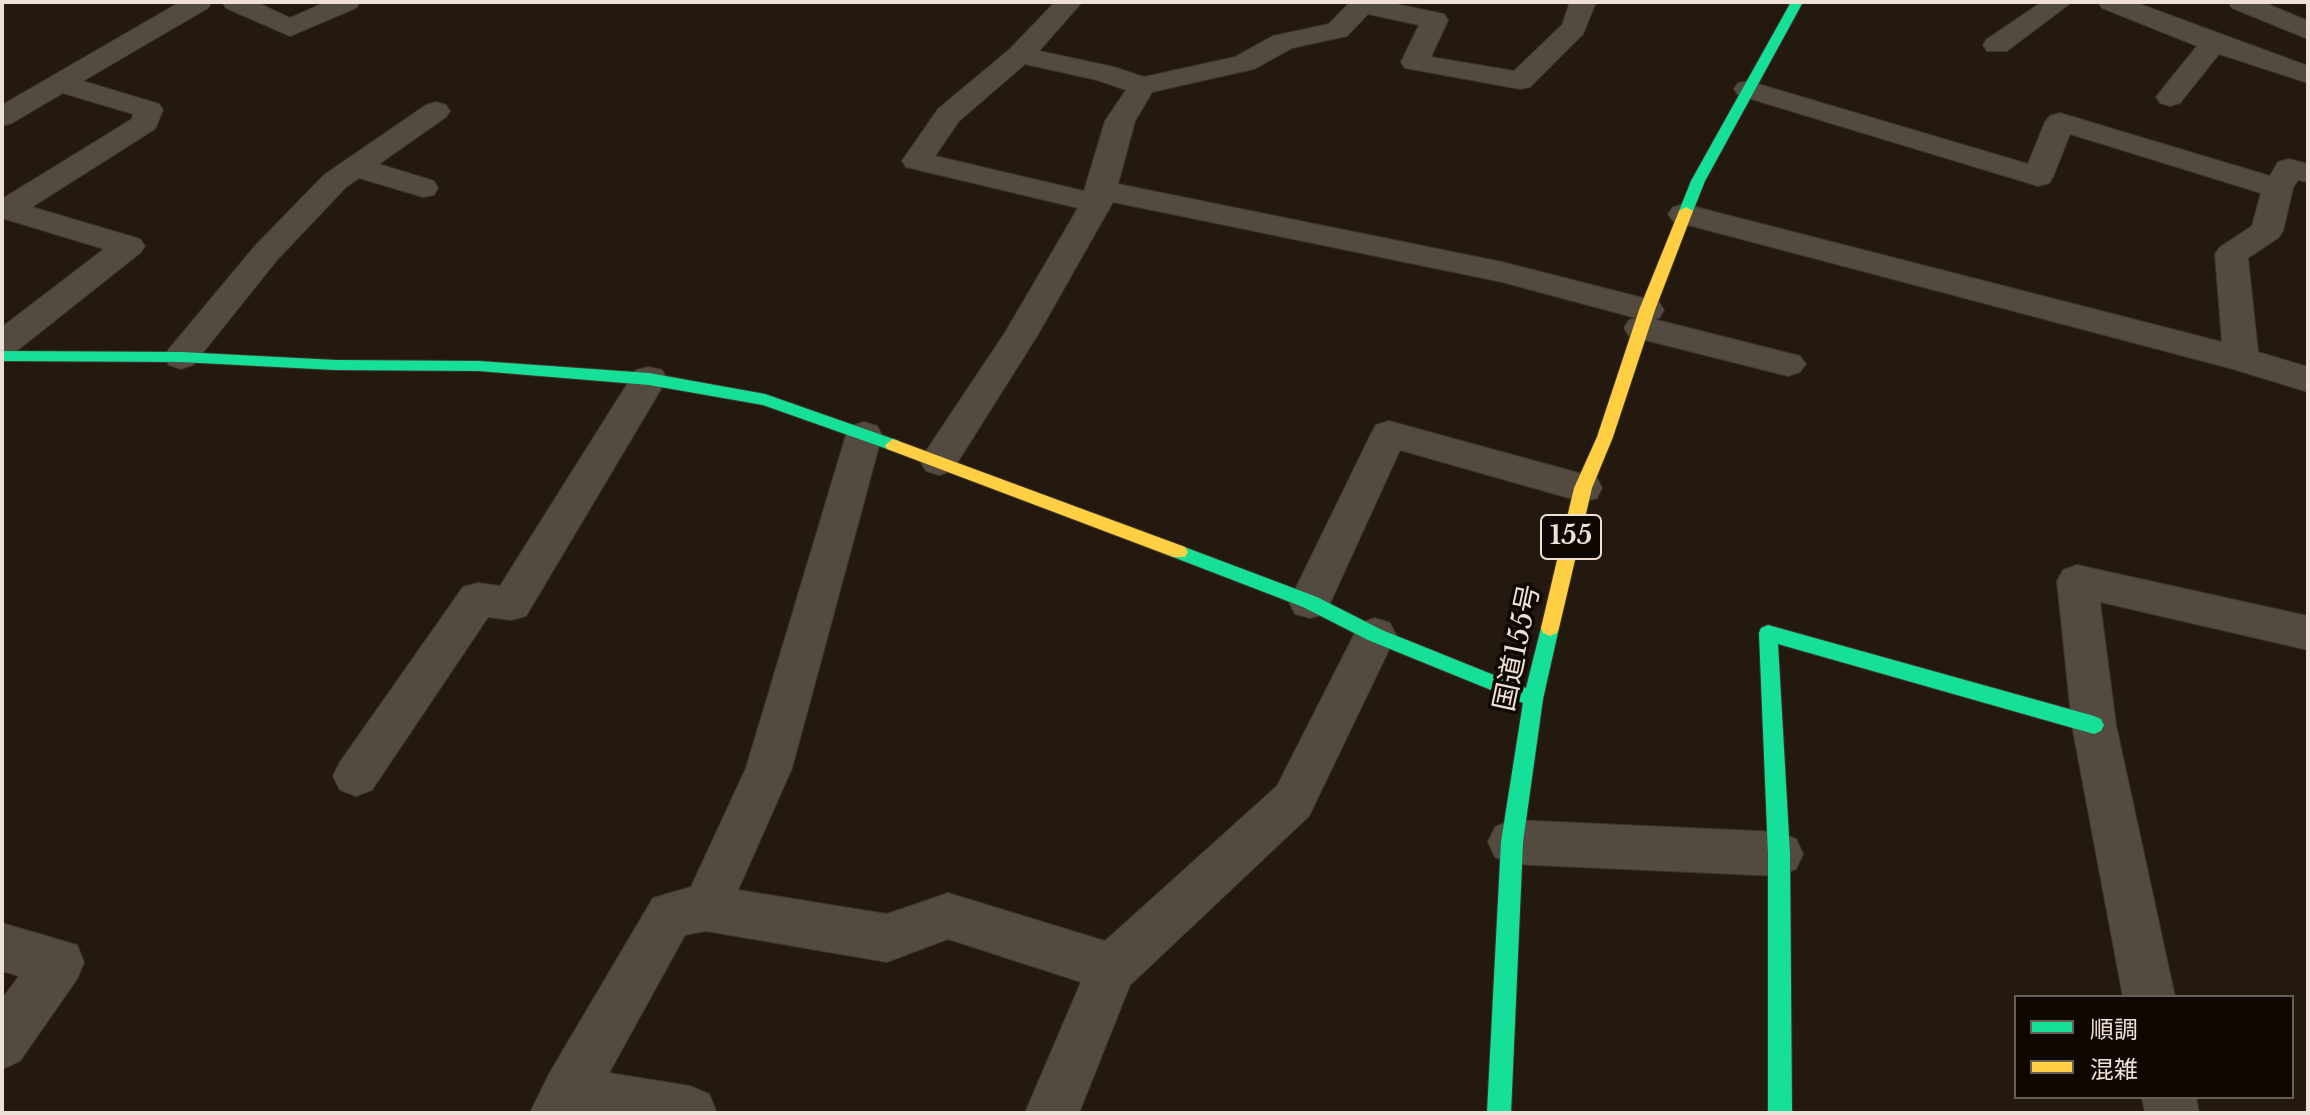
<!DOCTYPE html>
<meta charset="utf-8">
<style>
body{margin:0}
#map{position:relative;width:2310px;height:1115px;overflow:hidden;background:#24190e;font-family:"Libre Baskerville","Noto Sans JP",serif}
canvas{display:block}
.frame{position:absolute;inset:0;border:4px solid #eee0d4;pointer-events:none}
.legend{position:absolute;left:2014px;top:995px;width:280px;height:104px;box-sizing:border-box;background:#0f0702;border:2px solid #685e56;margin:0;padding:10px 14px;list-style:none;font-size:24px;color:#eee0d4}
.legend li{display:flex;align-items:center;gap:16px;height:40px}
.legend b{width:40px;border:2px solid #685e56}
</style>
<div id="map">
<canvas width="2310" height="1115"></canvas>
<div class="frame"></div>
<ul class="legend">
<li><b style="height:10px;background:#16e098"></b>順調</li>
<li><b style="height:10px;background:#ffcf43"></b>混雑</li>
</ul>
</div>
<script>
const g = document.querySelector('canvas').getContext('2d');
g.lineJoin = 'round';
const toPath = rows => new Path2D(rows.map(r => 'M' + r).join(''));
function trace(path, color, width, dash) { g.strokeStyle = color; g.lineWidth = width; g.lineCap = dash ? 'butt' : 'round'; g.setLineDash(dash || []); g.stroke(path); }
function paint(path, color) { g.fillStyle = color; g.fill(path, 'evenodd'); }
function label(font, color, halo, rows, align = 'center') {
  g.font = font + ' "Libre Baskerville","Noto Sans JP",serif'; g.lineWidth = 7; g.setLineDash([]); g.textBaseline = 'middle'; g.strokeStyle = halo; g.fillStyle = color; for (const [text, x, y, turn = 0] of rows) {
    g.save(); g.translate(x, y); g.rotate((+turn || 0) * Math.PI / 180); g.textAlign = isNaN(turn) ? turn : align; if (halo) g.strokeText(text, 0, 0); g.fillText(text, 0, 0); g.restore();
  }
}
const street = toPath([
 [180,2,212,2,208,8,83,81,159,104,163,110,155,129,32,207,140,239,145,246,140,253,14,353,2,357,2,327,104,249,2,218,2,199,132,119,133,114,63,93,12,123,2,126,2,105,180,2],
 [222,2,256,2,290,18,326,2,360,2,356,8,290,36,226,8,222,2],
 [1055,2,1082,2,1039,51,1114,67,1144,77,1235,57,1273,36,1329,24,1350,2,1386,2,1444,14,1448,20,1431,57,1514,71,1562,25,1570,2,1596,2,1583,34,1530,87,1520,89,1405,68,1401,62,1419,25,1368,14,1347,36,1292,48,1254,69,1152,92,1135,121,1118,184,1502,262,1647,299,1659,302,1664,310,1659,318,1653,319,1800,356,1806,364,1800,372,1788,376,1629,336,1624,328,1629,320,1636,318,1502,282,1113,202,1037,336,952,471,939,475,926,471,920,461,926,451,1006,331,1078,208,906,167,902,161,938,109,1010,49,1055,2],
 [1025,64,1097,80,1126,90,1105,121,1084,191,935,156,959,121,1025,64],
 [2042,2,2072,2,2007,51,1987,51,1983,45,1987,39,2042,2],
 [2098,2,2134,2,2308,66,2308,83,2219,54,2180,103,2170,106,2160,103,2156,97,2197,46,2102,8,2098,2],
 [2228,2,2263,2,2308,21,2308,39,2232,8,2228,2],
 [1748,81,2028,164,2045,122,2050,116,2060,113,2270,176,2278,162,2289,159,2308,164,2308,182,2298,180,2293,188,2283,231,2278,238,2248,258,2258,352,2308,367,2308,392,2233,369,1673,221,1668,214,1673,207,1684,204,2222,342,2215,254,2220,247,2252,226,2261,193,2070,134,2053,177,2049,183,2038,186,1738,95,1734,89,1738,83,1748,81],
 [436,102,446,105,450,111,446,117,379,164,434,181,438,188,434,195,423,197,359,178,346,187,277,260,193,365,181,369,169,365,164,357,169,349,255,246,324,175,426,105,436,102],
 [649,367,662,370,667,379,526,616,511,620,488,617,372,790,356,796,340,790,333,776,340,762,463,587,478,583,500,586,636,370,649,367],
 [1389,421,1597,478,1602,488,1597,498,1583,502,1400,450,1325,614,1310,618,1295,614,1289,602,1371,434,1376,425,1389,421],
 [864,422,877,426,882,435,792,768,738,890,887,914,948,893,1105,941,1277,786,1360,623,1375,618,1390,623,1396,635,1309,816,1130,985,1079,1113,1025,1113,1081,982,948,939,887,962,706,931,685,935,609,1073,690,1086,709,1094,717,1113,530,1113,549,1074,653,898,691,887,746,768,846,435,851,426,864,422],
 [2077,565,2308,616,2308,650,2100,602,2116,725,2175,997,2123,997,2072,725,2057,581,2063,570,2077,565],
 [1512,820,1779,832,1796,839,1803,854,1796,869,1779,876,1512,864,1495,857,1488,842,1495,827,1512,820],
 [2,923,77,945,84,962,77,979,20,1061,2,1069,2,999,19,976,2,971,2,923],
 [2142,1097,2196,1097,2199,1113,2145,1113,2142,1097]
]);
const fast = toPath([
 [1791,2,1803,2,1705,181,1693,211,1686,215,1681,214,1679,211,1691,181,1791,2],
 [2,351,181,352,335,360,479,361,649,373,765,394,899,441,901,445,893,451,763,405,649,385,479,371,335,370,181,362,2,361,2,351],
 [1179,545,1317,597,1382,630,1526,688,1541,628,1543,623,1557,623,1559,628,1543,699,1523,842,1511,1113,1487,1113,1501,842,1523,703,1368,640,1303,607,1173,557,1170,552,1173,547,1179,545],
 [1768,625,2094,716,2101,719,2104,725,2101,731,2094,734,1778,644,1790,854,1792,1113,1768,1113,1768,854,1759,633,1761,628,1768,625]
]);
const slow = toPath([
 [1686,207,1693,211,1655,310,1613,437,1592,488,1559,628,1557,633,1550,636,1543,633,1541,628,1574,488,1597,437,1639,310,1679,211,1686,207],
 [893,439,1185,547,1188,552,1185,557,1173,557,887,449,885,445,893,439]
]);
trace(street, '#3f352b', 2);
trace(fast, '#3f352b', 2);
trace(slow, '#3f352b', 2);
paint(street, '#534b40');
paint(fast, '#16e098');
paint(slow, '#ffcf43');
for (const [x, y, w] of [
 [1571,537,60]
]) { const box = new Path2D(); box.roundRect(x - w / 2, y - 22, w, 44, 6); g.fillStyle = '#0f0702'; g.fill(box); trace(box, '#eee0d4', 2); }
label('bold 26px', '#eee0d4', null, [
 ["155",1571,537]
]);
label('28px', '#eee0d4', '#0f0702', [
 ["国道155号",1518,648,-78]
]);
</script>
